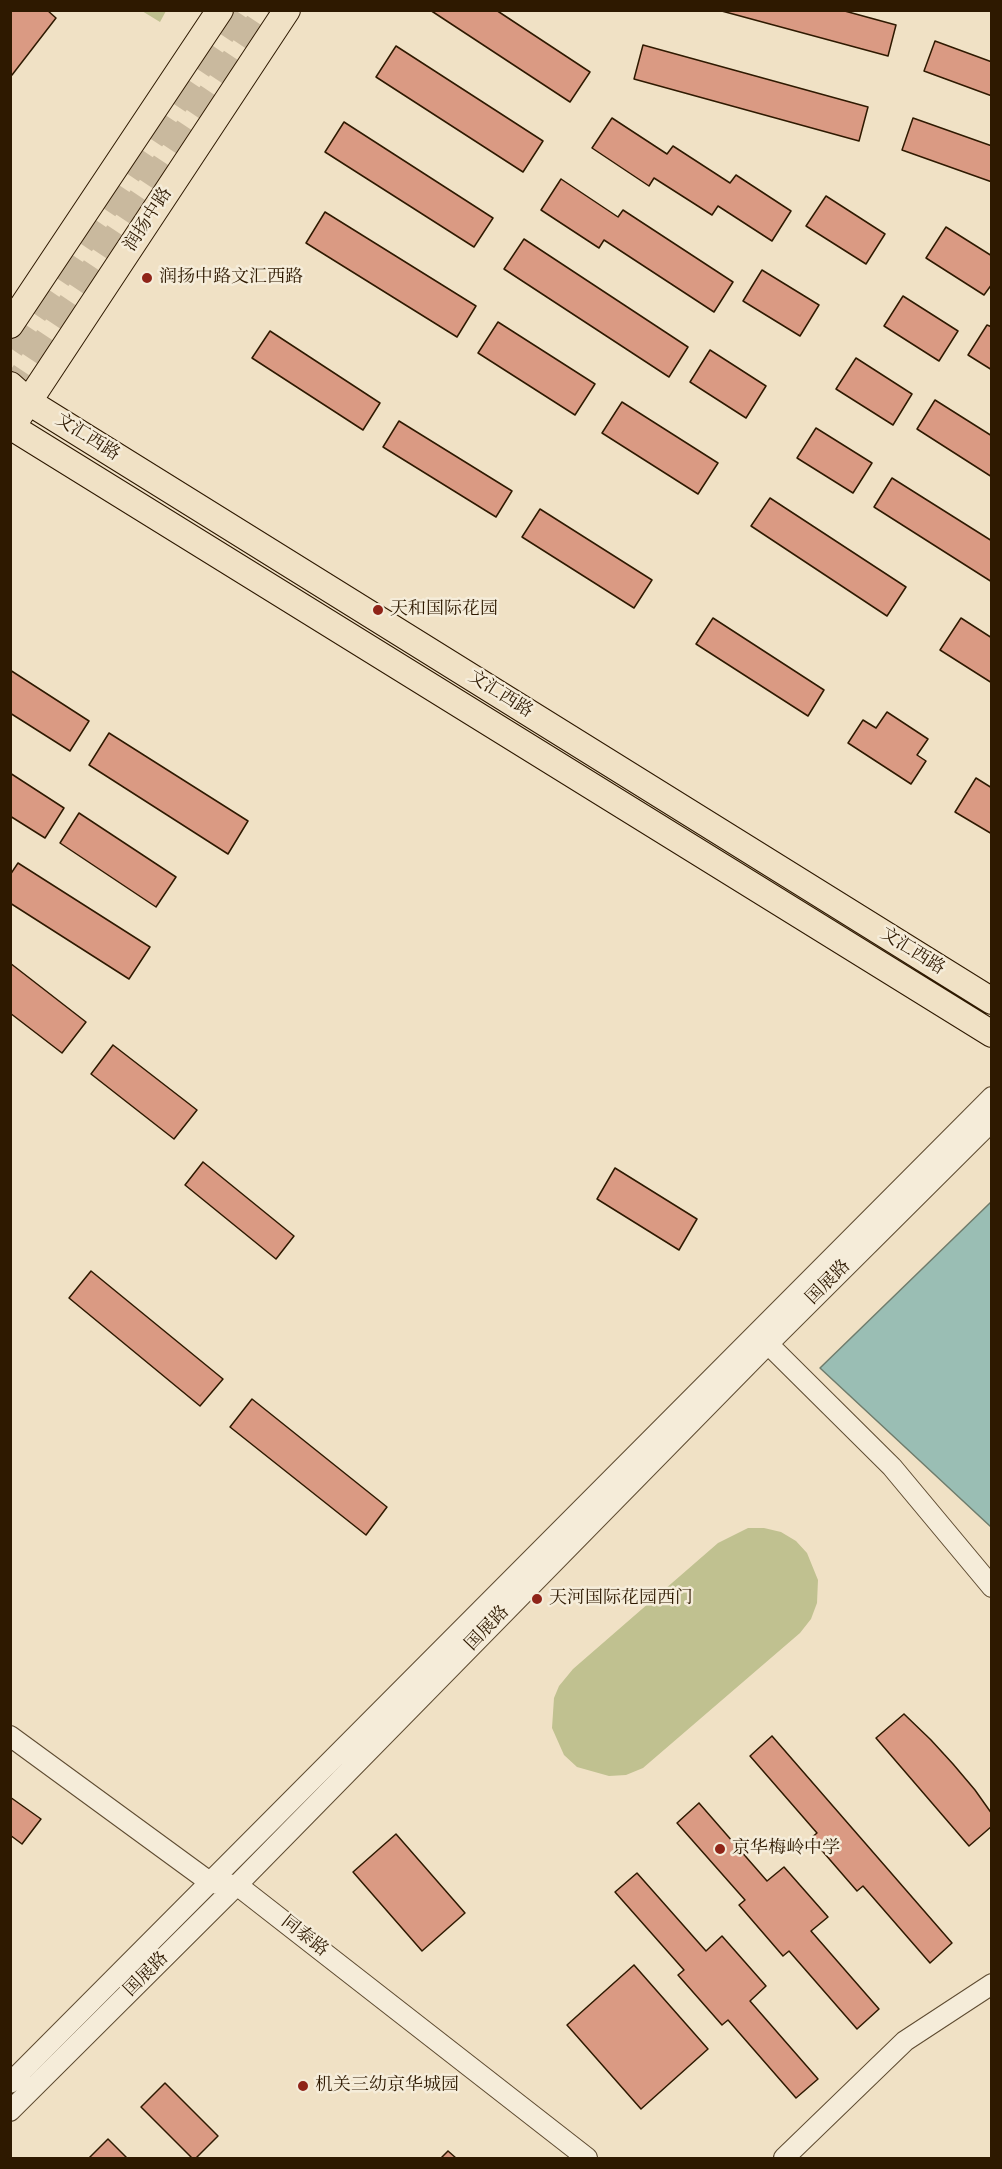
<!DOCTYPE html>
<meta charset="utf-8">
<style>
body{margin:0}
#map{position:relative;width:1002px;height:2169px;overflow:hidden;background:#f0e1c5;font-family:"IM FELL English",serif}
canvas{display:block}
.frame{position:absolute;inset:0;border:12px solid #2e1900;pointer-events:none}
</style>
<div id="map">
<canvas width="1002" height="2169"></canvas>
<div class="frame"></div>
</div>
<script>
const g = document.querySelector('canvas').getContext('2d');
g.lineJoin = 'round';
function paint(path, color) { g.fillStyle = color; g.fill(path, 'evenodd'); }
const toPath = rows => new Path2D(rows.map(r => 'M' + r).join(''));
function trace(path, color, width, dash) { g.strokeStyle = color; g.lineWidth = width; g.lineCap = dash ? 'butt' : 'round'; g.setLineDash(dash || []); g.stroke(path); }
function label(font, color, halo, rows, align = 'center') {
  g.font = font + ' "IM FELL English","Noto Serif SC",serif'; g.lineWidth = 5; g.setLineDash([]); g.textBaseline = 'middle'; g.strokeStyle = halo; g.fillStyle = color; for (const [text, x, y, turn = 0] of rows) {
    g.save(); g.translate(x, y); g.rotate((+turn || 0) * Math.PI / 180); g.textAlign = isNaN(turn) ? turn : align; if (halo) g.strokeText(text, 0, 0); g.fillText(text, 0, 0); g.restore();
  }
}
paint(toPath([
 [142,11,166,11,160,22],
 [748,1528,764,1528,781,1532,796,1541,807,1553,818,1580,817,1603,811,1619,800,1633,643,1768,626,1775,609,1776,577,1767,564,1755,552,1728,554,1698,559,1686,573,1669,718,1543]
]), '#c0c190');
const water = toPath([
 [991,1202,991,1527,820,1368,991,1202]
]);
paint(water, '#9abeb4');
trace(water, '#6f7c6c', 1.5);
const building = toPath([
 [10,10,47,10,56,18,12,75,10,74,10,10],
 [430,10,496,10,590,72,570,102,430,10],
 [718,10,841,10,896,25,888,56,718,10],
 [935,41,992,62,992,96,924,71,935,41],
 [643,45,868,107,859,141,634,79,643,45],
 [396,46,543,141,523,172,376,77,396,46],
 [612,118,667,154,673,146,730,183,736,175,791,211,772,241,718,206,712,215,654,178,649,186,592,148,612,118],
 [913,118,992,146,992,182,902,150,913,118],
 [344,122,493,218,474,247,325,152,344,122],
 [561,179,618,217,623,210,733,282,714,312,604,240,599,248,541,210,561,179],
 [826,196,885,234,866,264,806,226,826,196],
 [325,212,476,306,457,337,306,243,325,212],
 [946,227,992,256,992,284,984,295,926,258,946,227],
 [524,239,688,347,669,377,504,269,524,239],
 [762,270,819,305,800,336,743,301,762,270],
 [903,296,958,331,939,361,884,326,903,296],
 [498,322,595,384,575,415,478,353,498,322],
 [987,325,992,327,992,370,968,355,987,325],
 [270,331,380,403,363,430,252,358,270,331],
 [710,350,766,386,746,418,690,382,710,350],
 [856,358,912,394,893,425,836,389,856,358],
 [935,400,992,436,992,477,917,429,935,400],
 [622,402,718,463,698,494,602,433,622,402],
 [399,421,512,491,496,517,383,447,399,421],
 [816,428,872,463,853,493,797,458,816,428],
 [892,478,992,541,992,582,874,507,892,478],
 [770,498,906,587,887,616,751,526,770,498],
 [540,509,652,580,634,608,522,537,540,509],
 [713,618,824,690,808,716,696,644,713,618],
 [961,618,992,638,992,683,940,650,961,618],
 [10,670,89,721,70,751,10,713,10,670],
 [887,712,928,739,917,755,926,761,911,784,848,743,863,720,876,728,887,712],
 [109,733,248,821,228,854,89,765,109,733],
 [10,773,64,808,45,838,10,816,10,773],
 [976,778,992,788,992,834,955,812,976,778],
 [79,813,176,877,156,907,60,843,79,813],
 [18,863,150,947,129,979,10,903,10,875,18,863],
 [10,963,86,1022,62,1053,10,1013,10,963],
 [113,1045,197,1110,174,1139,91,1074,113,1045],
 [203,1162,294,1236,276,1259,185,1185,203,1162],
 [615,1168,697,1219,679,1250,597,1199,615,1168],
 [91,1271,223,1379,200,1406,69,1298,91,1271],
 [252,1399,387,1507,366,1535,230,1427,252,1399],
 [904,1714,931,1740,953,1764,975,1790,992,1814,992,1826,969,1846,876,1738,904,1714],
 [772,1736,952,1943,930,1963,863,1886,857,1891,811,1838,817,1833,750,1756,772,1736],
 [10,1797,41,1819,22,1844,10,1835,10,1797],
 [699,1803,767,1881,784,1867,828,1917,811,1931,879,2009,857,2029,789,1951,783,1956,739,1905,745,1900,677,1823,699,1803],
 [396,1834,465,1913,422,1951,353,1872,396,1834],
 [637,1873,706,1951,722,1936,766,1986,750,2001,818,2079,796,2098,728,2020,722,2025,678,1975,684,1970,615,1892,637,1873],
 [634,1965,708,2049,641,2109,567,2025,634,1965],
 [165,2083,218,2136,196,2158,192,2158,141,2107,165,2083],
 [108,2139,127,2158,89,2158,108,2139],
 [448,2151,456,2158,441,2158,448,2151]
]);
paint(building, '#da9a83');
trace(building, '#2e1900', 1.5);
trace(toPath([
 [10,348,237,10],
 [10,396,268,10]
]), '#c9b99e', 28, [28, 14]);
const minor = toPath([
 [768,1344,892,1467,992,1587],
 [10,1736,211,1883,237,1885,587,2158],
 [10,2083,992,1097],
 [10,2111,237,1885,768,1344,992,1121],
 [784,2158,905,2041,992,1984]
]);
const major = toPath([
 [10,325,220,10],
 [10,385,29,402,992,1001],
 [19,416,287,10],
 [10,426,992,1034]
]);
trace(minor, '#5e4b31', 22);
trace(major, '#2e1900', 28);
trace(minor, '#f5ecd9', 20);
trace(major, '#f0e1c5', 26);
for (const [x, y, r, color] of [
 [147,278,6,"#8f2418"],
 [378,610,6,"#8f2418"],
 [537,1599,6,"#8f2418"],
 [720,1849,6,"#8f2418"],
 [303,2086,6,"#8f2418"]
]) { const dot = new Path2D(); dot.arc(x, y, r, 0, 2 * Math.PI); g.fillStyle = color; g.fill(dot); trace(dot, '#f5ecd9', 2); }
label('18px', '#2e1900', '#f5ecd9', [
 ["润扬中路",149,220,-57],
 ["文汇西路",87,438,32],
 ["文汇西路",500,695,32],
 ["文汇西路",912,952,32],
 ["国展路",829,1283,-45],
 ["国展路",488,1629,-46],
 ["同泰路",304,1937,38],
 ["国展路",147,1975,-45]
]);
label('18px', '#2e1900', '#f5ecd9', [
 ["润扬中路文汇西路",159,278],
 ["天和国际花园",390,610],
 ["天河国际花园西门",549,1599],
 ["京华梅岭中学",732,1849],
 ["机关三幼京华城园",315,2086]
], 'left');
</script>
